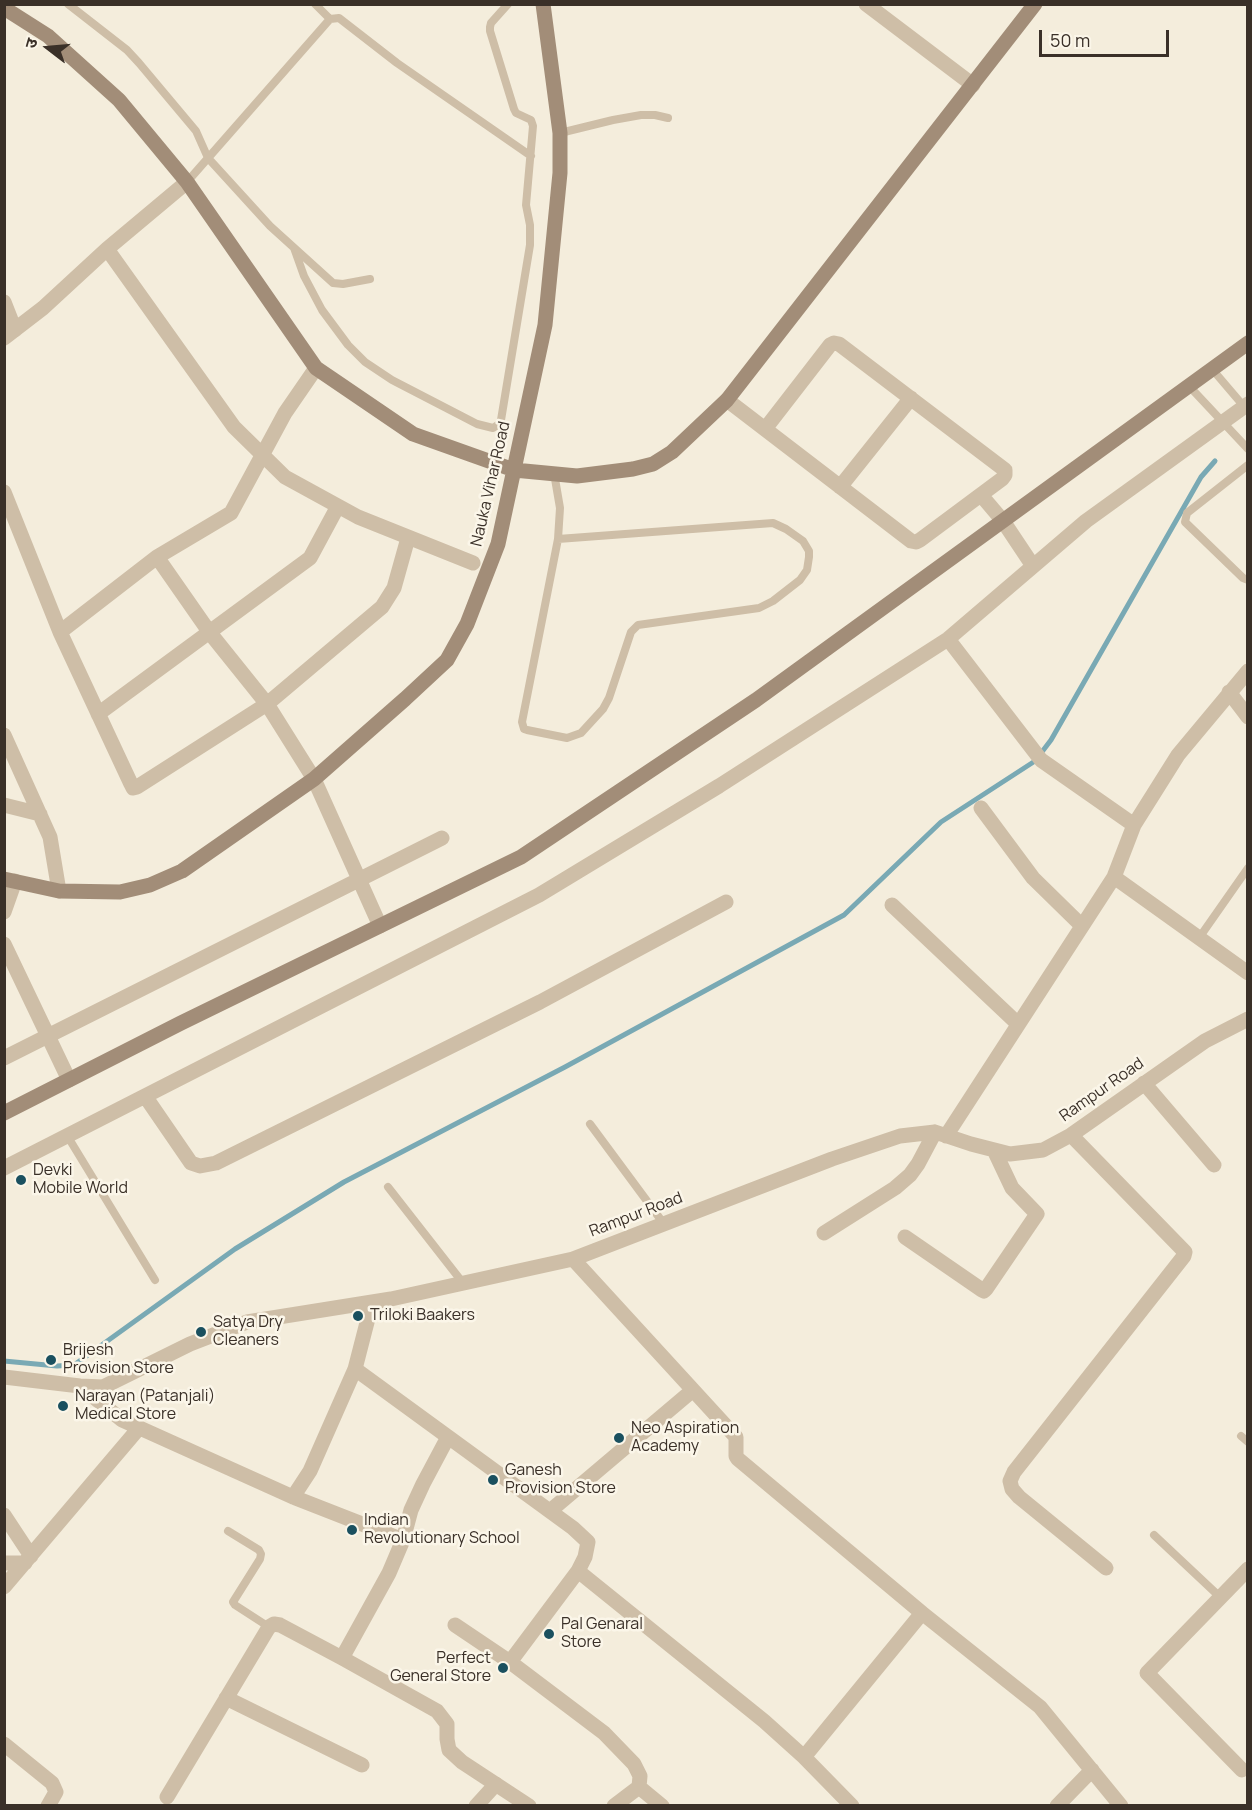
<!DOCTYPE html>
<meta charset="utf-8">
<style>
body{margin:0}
#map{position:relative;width:1252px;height:1810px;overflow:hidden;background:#f4eddc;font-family:Manrope,"Noto Sans Devanagari",sans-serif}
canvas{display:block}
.frame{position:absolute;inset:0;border:6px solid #3a3028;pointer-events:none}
.north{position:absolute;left:18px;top:18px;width:60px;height:60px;-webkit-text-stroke:4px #fbf6e9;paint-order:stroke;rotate:286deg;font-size:16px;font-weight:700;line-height:24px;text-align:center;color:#3a3028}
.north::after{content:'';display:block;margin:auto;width:21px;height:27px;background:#3a3028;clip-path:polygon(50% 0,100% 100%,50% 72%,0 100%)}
.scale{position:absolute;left:1039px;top:30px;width:130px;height:27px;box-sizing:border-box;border:3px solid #3a3028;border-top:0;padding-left:8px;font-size:18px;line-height:21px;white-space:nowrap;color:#3a3028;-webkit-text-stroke:4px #fbf6e9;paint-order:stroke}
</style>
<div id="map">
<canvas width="1252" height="1810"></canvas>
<div class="frame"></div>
<div class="north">उ</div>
<div class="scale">50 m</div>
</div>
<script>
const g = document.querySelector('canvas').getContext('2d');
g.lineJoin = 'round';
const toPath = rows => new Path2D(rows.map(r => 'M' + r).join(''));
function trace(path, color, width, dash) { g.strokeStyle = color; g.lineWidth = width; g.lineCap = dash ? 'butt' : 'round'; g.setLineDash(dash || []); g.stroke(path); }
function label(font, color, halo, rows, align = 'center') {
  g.font = font + ' Manrope,sans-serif'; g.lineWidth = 5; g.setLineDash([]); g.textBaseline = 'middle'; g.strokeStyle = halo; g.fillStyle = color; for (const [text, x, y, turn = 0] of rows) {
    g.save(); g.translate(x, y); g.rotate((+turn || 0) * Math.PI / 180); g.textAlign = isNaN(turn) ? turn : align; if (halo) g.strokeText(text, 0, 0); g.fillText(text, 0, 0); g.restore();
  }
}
trace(toPath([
 [4,1361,57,1366,74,1365,235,1249,344,1182,565,1067,844,915,941,822,1035,761,1051,740,1201,477,1215,461]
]), '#79a9b4', 5);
trace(toPath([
 [68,4,127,50,139,63,196,131,208,158,270,226,333,283,343,284,370,279],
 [315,4,330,19],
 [560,133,613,120,641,115,655,115,668,118],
 [187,182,330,19,339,18,397,63,531,156],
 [294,248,304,276,322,310,348,345,365,362,392,380,477,424,493,428,499,424,501,420,530,245,530,225,526,205,533,126,531,120,516,113,514,109,490,31,490,27,491,23,508,4],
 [1212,369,1247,410],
 [1189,386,1248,449],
 [1248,465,1187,513,1185,522,1243,578,1248,580],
 [554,473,560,508,558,539,522,722,524,729,527,730,567,738,581,733,603,709,609,698,631,632,638,625,759,608,773,601,800,580,807,570,809,557,809,551,803,541,786,529,773,523,558,539],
 [1199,938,1248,868],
 [590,1124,664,1224],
 [68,1137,155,1280],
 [388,1187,463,1283],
 [1241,1436,1248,1442],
 [228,1531,259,1550,261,1554,260,1559,233,1602,235,1605,269,1627],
 [1154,1535,1220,1597]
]), '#cebea7', 8);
trace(toPath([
 [866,4,973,85],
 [107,249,234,427,285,477,358,517,473,563],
 [4,302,15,330],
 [4,338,43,308,107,249,187,182],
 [727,400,911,541,916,542,920,540,1002,479,1005,475,1005,470,839,344,834,343,830,345,765,429],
 [840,487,911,398],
 [4,492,60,632,157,557,231,513,285,413,316,368],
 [981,495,1003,521,1033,566],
 [157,557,210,633,267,704,314,779,380,926],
 [60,632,131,784,133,788,137,787,267,704,382,607,394,588,408,538],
 [948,639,1041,760,1134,825],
 [1229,692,1248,717],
 [98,714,310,558,338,506],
 [4,735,50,837,59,891],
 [4,805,40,814],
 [981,808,1033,878,1082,926],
 [1114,877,1248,973],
 [892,905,1018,1024],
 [4,912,15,881],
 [4,944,69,1080],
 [4,1058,442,838],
 [1144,1083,1214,1165],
 [145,1096,191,1163,200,1166,216,1163,540,1002,726,902],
 [1071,1135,1185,1252,1184,1256,1014,1472,1010,1481,1012,1489,1019,1497,1106,1568],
 [946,1136,1114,877,1134,825,1178,755,1248,671],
 [4,1168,539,895,719,786,948,639,1086,521,1248,404],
 [824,1233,895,1188,910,1175,918,1164,935,1132],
 [905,1237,982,1290,984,1291,986,1289,1037,1214,1012,1188,994,1150],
 [573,1259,736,1437,736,1456,738,1459,922,1613],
 [372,1303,355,1369,573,1528,588,1542,585,1557,578,1571,764,1721,804,1757,922,1613,1040,1707,1121,1806],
 [4,1377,80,1386,103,1387,190,1344,247,1322,391,1299,573,1259,832,1159,900,1136,935,1132,971,1144,1010,1154,1043,1150,1071,1135,1205,1041,1248,1019],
 [80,1386,122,1420,293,1497,403,1540],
 [293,1497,310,1471,355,1369],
 [550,1511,693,1390],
 [4,1515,31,1556],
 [4,1563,25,1563],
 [4,1587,139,1428],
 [455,1625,510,1662,604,1733,634,1764,640,1776,639,1787,614,1806],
 [342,1658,389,1573,403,1540,411,1510,423,1484,448,1437],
 [510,1662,578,1571],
 [226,1698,362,1765],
 [4,1744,52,1783,56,1792,48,1806],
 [804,1757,852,1806],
 [1242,1770,1147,1673,1248,1569],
 [639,1787,662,1806],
 [167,1797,269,1627,274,1624,280,1625,342,1658,437,1711,447,1724,447,1739,449,1750,462,1762,529,1806],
 [476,1806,496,1784],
 [1057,1806,1092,1770]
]), '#cebea7', 15);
trace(toPath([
 [4,8,48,36,119,100,187,182,316,368,413,434,514,470,577,476,633,469,653,464,672,452,727,400,1035,4],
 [4,879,59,891,120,892,150,885,182,871,314,779,405,699,447,660,467,624,498,544,545,325,560,173,560,133,543,4],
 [4,1113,181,1023,521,857,756,700,1248,343]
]), '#a28d78', 15);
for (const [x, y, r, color] of [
 [21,1180,6,"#1a505f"],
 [358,1316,6,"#1a505f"],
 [201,1332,6,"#1a505f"],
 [51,1360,6,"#1a505f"],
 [63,1406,6,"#1a505f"],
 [619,1438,6,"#1a505f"],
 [493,1480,6,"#1a505f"],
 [352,1530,6,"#1a505f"],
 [549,1634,6,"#1a505f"],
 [503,1668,6,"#1a505f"]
]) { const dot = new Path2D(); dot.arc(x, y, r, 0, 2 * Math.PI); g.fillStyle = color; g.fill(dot); trace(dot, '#fbf6e9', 2); }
label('16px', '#3a3028', '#fbf6e9', [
 ["Nauka Vihar Road",491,484,-77],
 ["Rampur Road",1102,1090,-35],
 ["Rampur Road",636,1215,-21]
]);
label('16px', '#3a3028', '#fbf6e9', [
 ["Devki",33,1171],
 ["Mobile World",33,1189],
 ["Triloki Baakers",370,1316],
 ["Satya Dry",213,1323],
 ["Cleaners",213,1341],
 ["Brijesh",63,1351],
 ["Provision Store",63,1369],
 ["Narayan (Patanjali)",75,1397],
 ["Medical Store",75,1415],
 ["Neo Aspiration",631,1429],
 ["Academy",631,1447],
 ["Ganesh",505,1471],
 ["Provision Store",505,1489],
 ["Indian",364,1521],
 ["Revolutionary School",364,1539],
 ["Pal Genaral",561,1625],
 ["Store",561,1643],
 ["Perfect",491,1659,"right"],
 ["General Store",491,1677,"right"]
], 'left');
</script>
